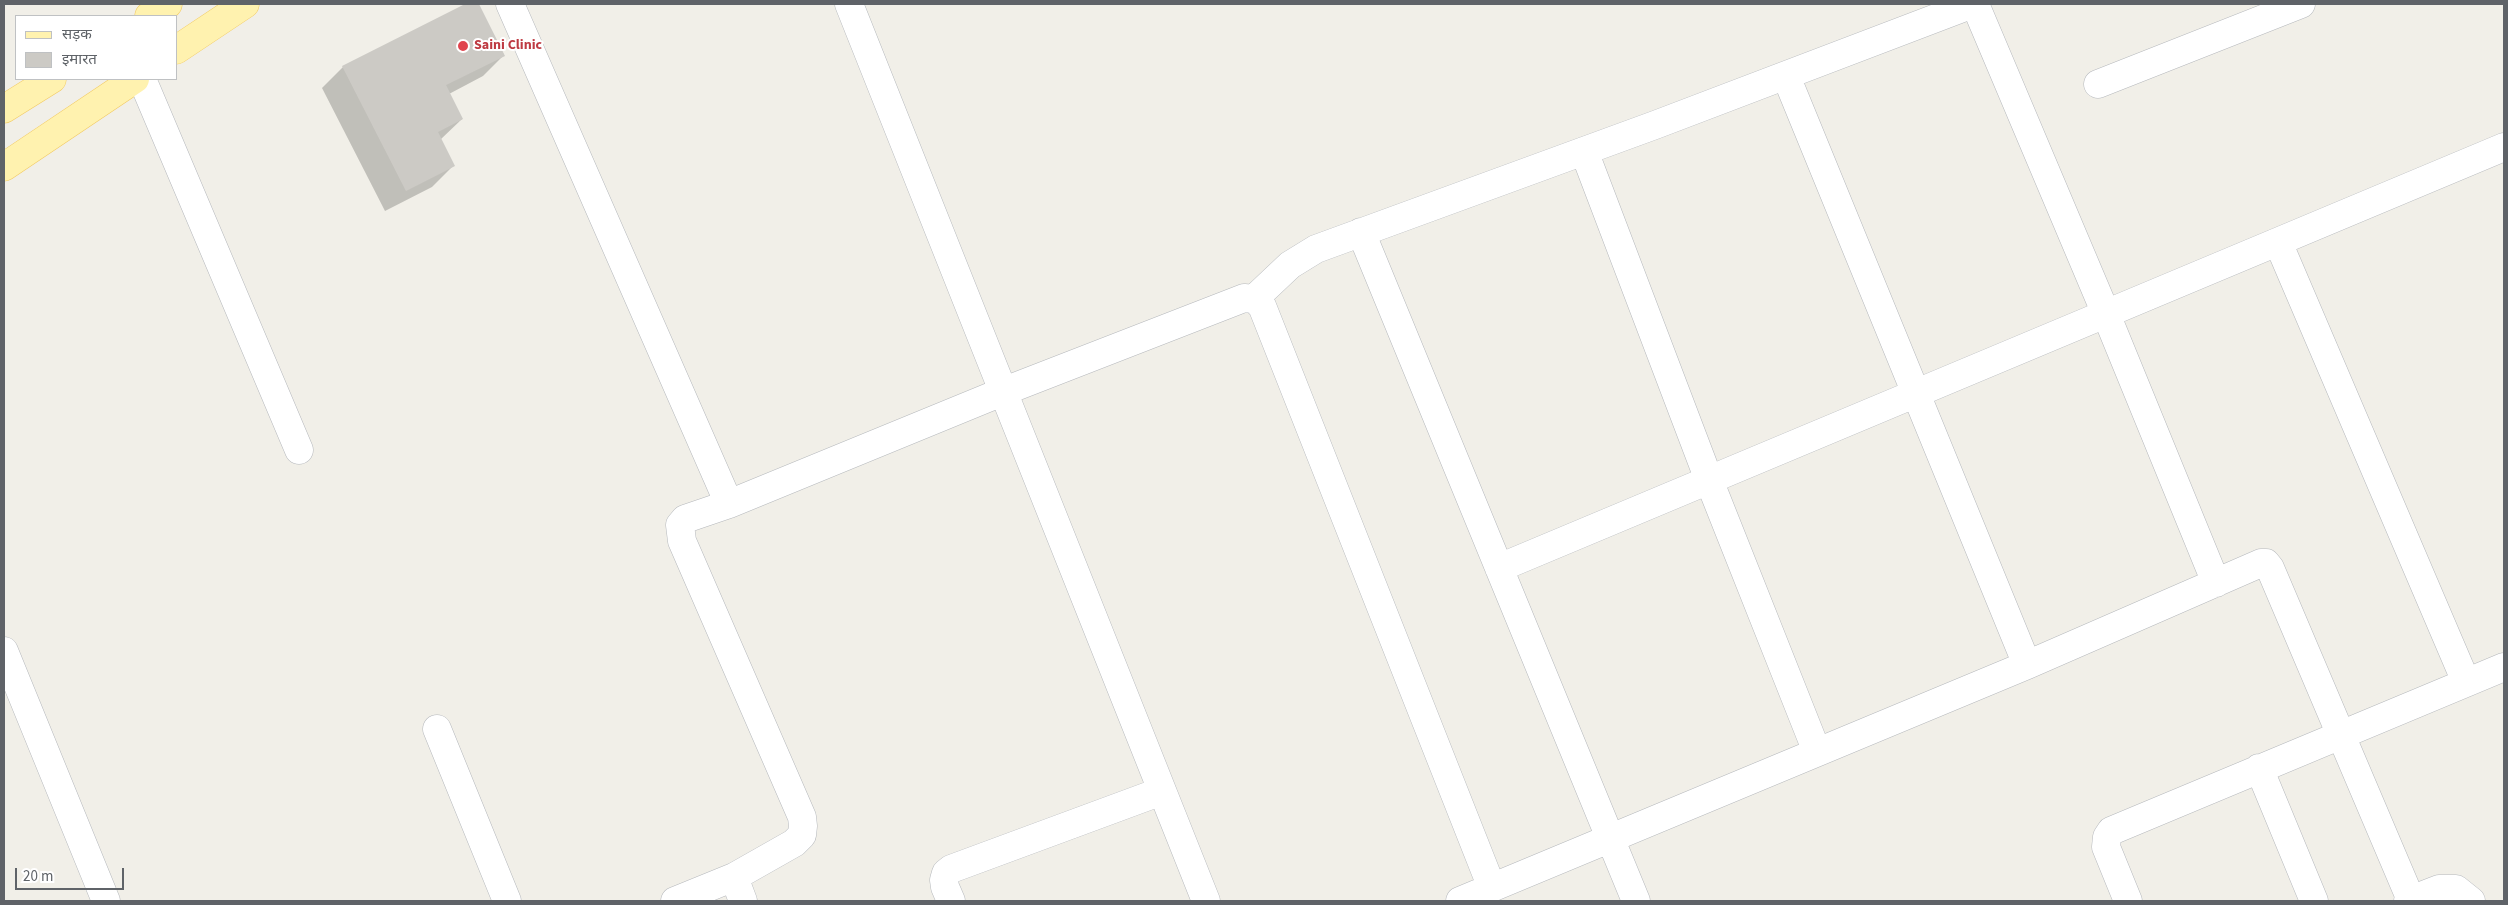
<!DOCTYPE html>
<meta charset="utf-8">
<style>
body{margin:0}
#map{position:relative;width:2508px;height:905px;overflow:hidden;background:#f1efe8;font-family:"Source Sans 3","Noto Sans Devanagari",sans-serif}
canvas{display:block}
.frame{position:absolute;inset:0;border:5px solid #5f6368;pointer-events:none}
.legend{position:absolute;left:15px;top:15px;width:162px;height:65px;box-sizing:border-box;background:#fff;border:1px solid #bfc1c3;margin:0;padding:6px 9px;list-style:none;font-size:15px;color:#5f6368}
.legend li{display:flex;align-items:center;gap:10px;height:25px}
.legend b{width:25px;border:1px solid #bfc1c3}
.scale{position:absolute;left:15px;top:868px;width:109px;height:22px;box-sizing:border-box;border:2px solid #5f6368;border-top:0;padding-left:6px;font-size:15px;line-height:18px;white-space:nowrap;color:#5f6368;-webkit-text-stroke:4px #fff;paint-order:stroke}
</style>
<div id="map">
<canvas width="2508" height="905"></canvas>
<div class="frame"></div>
<ul class="legend">
<li><b style="height:6px;background:#fff2af"></b>सड़क</li>
<li><b style="height:14px;background:#cccac5"></b>इमारत</li>
</ul>
<div class="scale">20 m</div>
</div>
<script>
const g = document.querySelector('canvas').getContext('2d');
g.lineJoin = 'round';
function paint(path, color) { g.fillStyle = color; g.fill(path, 'evenodd'); }
const toPath = rows => new Path2D(rows.map(r => 'M' + r).join(''));
function trace(path, color, width, dash) { g.strokeStyle = color; g.lineWidth = width; g.lineCap = dash ? 'butt' : 'round'; g.setLineDash(dash || []); g.stroke(path); }
function label(font, color, halo, rows, align = 'center') {
  g.font = font + ' "Source Sans 3",sans-serif'; g.lineWidth = 4; g.setLineDash([]); g.textBaseline = 'middle'; g.strokeStyle = halo; g.fillStyle = color; for (const [text, x, y, turn = 0] of rows) {
    g.save(); g.translate(x, y); g.rotate((+turn || 0) * Math.PI / 180); g.textAlign = isNaN(turn) ? turn : align; if (halo) g.strokeText(text, 0, 0); g.fillText(text, 0, 0); g.restore();
  }
}
paint(toPath([
 [467,4,478,4,504,55,483,76,449,94,462,119,440,140,453,166,432,187,385,211,322,88,343,67]
]), '#0003');
paint(toPath([
 [465,4,479,4,505,56,446,85,463,119,438,132,455,166,406,191,342,66]
]), '#cccac5');
const minor = toPath([
 [510,4,729,504],
 [849,4,1206,901],
 [1975,4,2106,314,2216,583],
 [1786,76,2027,665],
 [142,79,299,450],
 [2098,84,2301,4],
 [1584,151,1709,480,1817,752],
 [1361,232,1636,901],
 [2278,242,2466,682],
 [1254,299,1290,265,1316,249,1655,125,1973,4],
 [1499,568,2504,147],
 [4,651,106,901],
 [437,729,507,901],
 [2259,768,2314,901],
 [734,877,743,901],
 [675,901,734,877,794,843,802,835,803,826,802,817,682,541,680,525,685,519,729,504,1002,392,1244,298,1254,299,1262,306,1492,888],
 [951,901,945,887,944,880,946,873,951,869,1162,791],
 [1460,901,2027,665,2261,563,2266,563,2270,568,2411,900],
 [2128,901,2106,847,2107,837,2111,831,2504,667],
 [2408,901,2439,889,2456,889,2471,901]
]);
const major = toPath([
 [149,16,168,4],
 [176,50,245,4],
 [4,109,52,79],
 [4,167,135,79]
]);
trace(minor, '#b5b8bc', 29);
trace(major, '#f2c960', 29);
trace(minor, '#fff', 28);
trace(major, '#fff2af', 28);
for (const [x, y, r, color] of [
 [463,46,6,"#e0444e"]
]) { const dot = new Path2D(); dot.arc(x, y, r, 0, 2 * Math.PI); g.fillStyle = color; g.fill(dot); trace(dot, '#fff', 2); }
label('bold 14px', '#be3a42', '#fff', [
 ["Saini Clinic",474,46]
], 'left');
</script>
